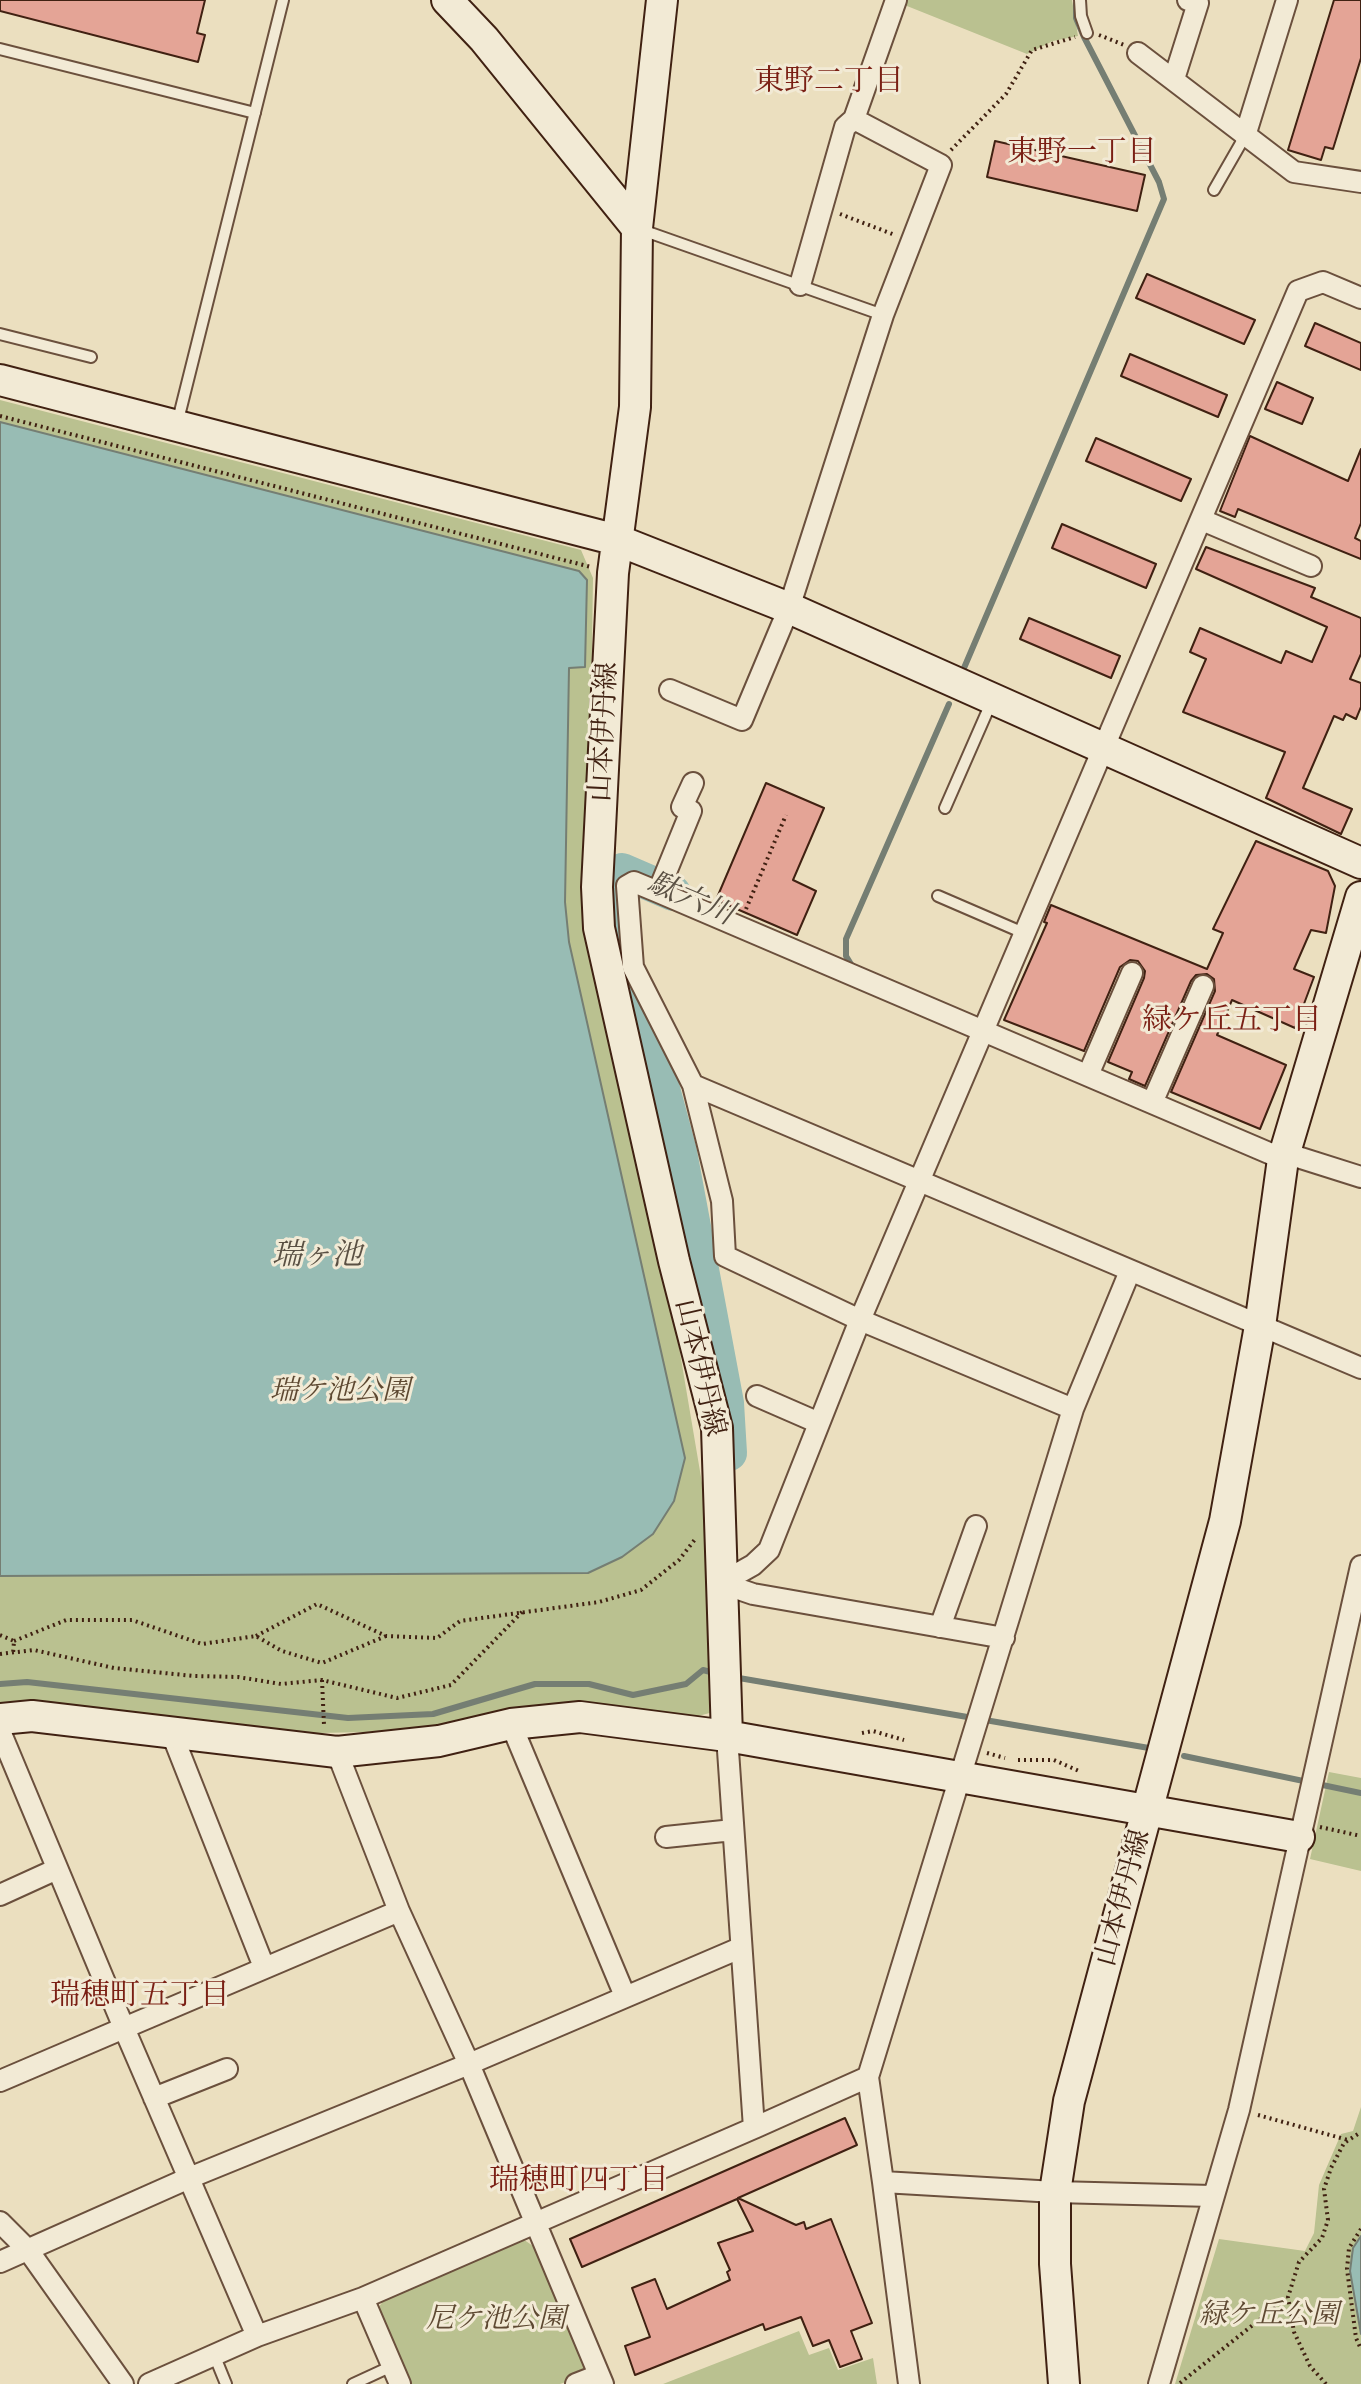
<!DOCTYPE html>
<meta charset="utf-8">
<style>
body{margin:0}
canvas{display:block;background:#ebdfbf}
</style>
<canvas width="1361" height="2384"></canvas>
<script>
const g = document.querySelector('canvas').getContext('2d');
g.lineJoin = 'round';
function paint(path, color) { g.fillStyle = color; g.fill(path, 'evenodd'); }
const toPath = rows => new Path2D(rows.map(r => 'M' + r).join(''));
function trace(path, color, width, dash) { g.strokeStyle = color; g.lineWidth = width; g.lineCap = dash ? 'butt' : 'round'; g.setLineDash(dash || []); g.stroke(path); }
function label(font, color, halo, rows, align = 'center') {
  g.font = font + ' Alegreya,"Noto Serif JP",serif'; g.lineWidth = 6; g.setLineDash([]); g.textBaseline = 'middle'; g.strokeStyle = halo; g.fillStyle = color; for (const [text, x, y, turn = 0] of rows) {
    g.save(); g.translate(x, y); g.rotate((+turn || 0) * Math.PI / 180); g.textAlign = isNaN(turn) ? turn : align; if (halo) g.strokeText(text, 0, 0); g.fillText(text, 0, 0); g.restore();
  }
}
paint(toPath([
 [904,0,1072,0,1078,36,1053,41,1027,54,902,4],
 [0,400,581,550,593,578,588,925,666,1270,703,1489,712,1564,717,1711,676,1722,462,1723,367,1732,272,1734,0,1708],
 [1329,1772,1361,1778,1361,1871,1310,1859],
 [1361,2107,1361,2384,1175,2384,1219,2239,1305,2251,1314,2233,1319,2185,1341,2134,1353,2131],
 [520,2237,533,2246,585,2364,580,2377,560,2384,406,2384,375,2313,383,2301],
 [799,2331,809,2355,829,2348,838,2370,873,2358,877,2384,663,2384]
]), '#bac190');
const water = toPath([
 [0,422,579,571,587,580,585,667,569,668,565,902,569,942,685,1458,674,1501,653,1534,622,1557,588,1573,0,1576,0,422],
 [1361,2236,1361,2334,1350,2271,1353,2248,1361,2236]
]);
paint(water, '#98bcb4');
trace(water, '#757e73', 2);
trace(toPath([
 [964,668,1164,199,1159,182,1084,37,1076,18,1076,4],
 [854,969,846,956,846,939,949,704],
 [733,1677,1149,1748],
 [0,1684,27,1682,348,1718,433,1714,535,1684,589,1684,633,1695,686,1684,703,1670,718,1674],
 [1184,1756,1361,1793]
]), '#757e73', 6);
trace(toPath([
 [673,893,622,871,614,874,625,1000,661,1085,679,1152,726,1403,729,1453]
]), '#98bcb4', 36);
const building = toPath([
 [0,0,205,0,197,33,205,35,198,62,0,11,0,0],
 [1334,0,1361,0,1361,58,1333,149,1325,147,1321,160,1288,150,1334,0],
 [995,141,1145,175,1137,211,987,177,995,141],
 [1147,274,1255,320,1244,344,1136,298,1147,274],
 [1315,323,1361,343,1361,370,1305,346,1315,323],
 [1130,354,1227,395,1218,417,1121,376,1130,354],
 [1277,382,1313,398,1302,424,1265,409,1277,382],
 [1250,436,1348,481,1361,449,1361,523,1355,538,1361,541,1361,559,1238,509,1235,517,1220,511,1250,436],
 [1096,438,1191,479,1181,501,1086,461,1096,438],
 [1062,524,1156,564,1146,588,1052,548,1062,524],
 [1206,547,1315,588,1311,597,1361,618,1361,654,1350,679,1361,683,1361,707,1356,719,1346,714,1343,720,1334,716,1303,788,1352,809,1341,834,1266,798,1285,752,1183,712,1206,659,1190,652,1200,628,1281,663,1286,651,1312,662,1327,627,1196,569,1206,547],
 [1029,618,1120,656,1111,678,1020,639,1029,618],
 [766,783,824,808,793,880,816,891,797,935,716,900,766,783],
 [1256,841,1328,871,1335,886,1326,933,1311,930,1294,969,1314,977,1295,1028,1232,1000,1217,1035,1286,1065,1260,1129,1171,1092,1215,991,1214,979,1207,974,1196,975,1191,981,1145,1086,1129,1079,1132,1072,1108,1062,1144,978,1145,971,1138,961,1130,960,1120,967,1084,1051,1004,1020,1047,923,1044,922,1051,905,1207,969,1223,933,1213,929,1256,841],
 [845,2118,857,2145,738,2198,796,2225,804,2222,806,2229,831,2219,872,2323,851,2331,862,2359,840,2367,829,2340,813,2346,801,2317,765,2330,763,2324,635,2375,625,2346,650,2337,632,2288,655,2279,667,2309,730,2280,727,2272,730,2270,718,2243,753,2231,737,2199,582,2267,570,2239,845,2118]
]);
paint(building, '#e4a496');
trace(building, '#402112', 2);
const lane = toPath([
 [1080,0,1081,16,1087,33],
 [0,49,255,113],
 [1214,190,1245,136],
 [642,230,883,315],
 [0,334,91,357],
 [177,424,283,0],
 [945,808,991,703],
 [938,896,1026,934],
 [215,2357,226,2384],
 [353,2384,392,2366]
]);
const street = toPath([
 [1138,53,1294,172,1361,182],
 [1174,79,1198,3,1188,0],
 [1245,136,1287,0],
 [800,285,845,127,854,119,896,0],
 [1202,520,1311,566],
 [670,690,742,720,789,608,883,315,941,165,854,119],
 [658,892,691,811,682,807,693,783],
 [1088,1075,1132,973],
 [693,1085,1361,1368],
 [1152,1103,1203,986],
 [1285,1153,1361,1177],
 [1130,1271,1073,1409,868,2077,883,2182,1055,2192,1212,2196],
 [757,1396,819,1423],
 [1073,1409,860,1320,725,1256,722,1201,693,1085,633,967,627,886,634,882,658,892,1283,1159],
 [721,1583,753,1565,769,1550,860,1320,1298,291,1323,282,1361,298],
 [721,1583,753,1594,1004,1638],
 [940,1627,976,1526],
 [511,1724,625,1996],
 [0,1731,124,2028,0,2081],
 [172,1734,264,1967],
 [727,1736,754,2128,868,2077],
 [337,1752,399,1911,469,2064,603,2384],
 [666,1837,733,1830],
 [0,1895,57,1869],
 [154,2098,227,2069],
 [883,2182,909,2384],
 [0,2222,28,2250,123,2384],
 [0,2262,189,2178,469,2064,740,1948],
 [363,2298,400,2384],
 [257,2336,124,2028,399,1911],
 [149,2384,257,2336,363,2298,754,2128],
 [576,2384,599,2375],
 [1159,2384,1239,2110,1361,1566]
]);
const secondary = toPath([
 [447,0,484,39,637,228],
 [662,0,637,228,635,407,613,573,597,887,599,928,674,1261,717,1428,727,1736],
 [0,380,617,540,789,608,1361,863],
 [0,1719,32,1716,337,1752,439,1741,511,1724,580,1717,727,1736,1299,1837],
 [1064,2384,1055,2264,1055,2192,1069,2101,1225,1521,1260,1326,1283,1159,1361,897]
]);
trace(lane, '#6b503d', 14);
trace(street, '#6b503d', 24);
trace(secondary, '#402112', 34);
trace(toPath([
 [1099,35,1124,45],
 [951,150,1006,94,1032,50,1075,37],
 [840,214,895,235],
 [0,416,591,567],
 [746,909,786,815],
 [0,1635,14,1641,13,1654],
 [256,1636,317,1604,386,1636,437,1638,460,1621,599,1602,641,1590,679,1560,696,1538],
 [14,1641,66,1620,132,1620,202,1644,256,1636,282,1651,322,1663,386,1636],
 [0,1654,34,1650,114,1668,194,1676,238,1677,281,1684,322,1680,397,1698,451,1685,523,1611],
 [322,1680,324,1725],
 [862,1733,873,1731,904,1740],
 [987,1753,1005,1758],
 [1018,1760,1054,1760,1079,1771],
 [1320,1827,1361,1836],
 [1258,2115,1348,2140],
 [1361,2229,1349,2248,1347,2269,1356,2338,1361,2349],
 [1180,2383,1288,2297],
 [1326,2384,1310,2366,1294,2332,1288,2297,1299,2262,1322,2238,1328,2220,1324,2189,1331,2168,1344,2143,1361,2132]
]), '#402112', 4, [2, 4]);
trace(lane, '#f2ead5', 10);
trace(street, '#f2ead5', 20);
trace(secondary, '#f2ead5', 30);
label('28px', '#402112', '#f2ead5', [
 ["山本伊丹線",605,732,-87],
 ["山本伊丹線",699,1368,77],
 ["山本伊丹線",1124,1898,-75]
]);
label('italic 28px', '#5e4932', '#f2ead5', [
 ["瑞ケ池公園",340,1392],
 ["緑ケ丘公園",1269,2316],
 ["尼ケ池公園",496,2320]
]);
label('30px', '#7a1f14', '#f2ead5', [
 ["東野二丁目",829,83],
 ["東野一丁目",1082,154],
 ["緑ケ丘五丁目",1232,1022],
 ["瑞穂町五丁目",140,1997],
 ["瑞穂町四丁目",579,2182]
]);
label('italic 30px', '#5a5043', '#f2ead5', [
 ["駄六川",690,900,23],
 ["瑞ヶ池",317,1257]
]);
</script>
